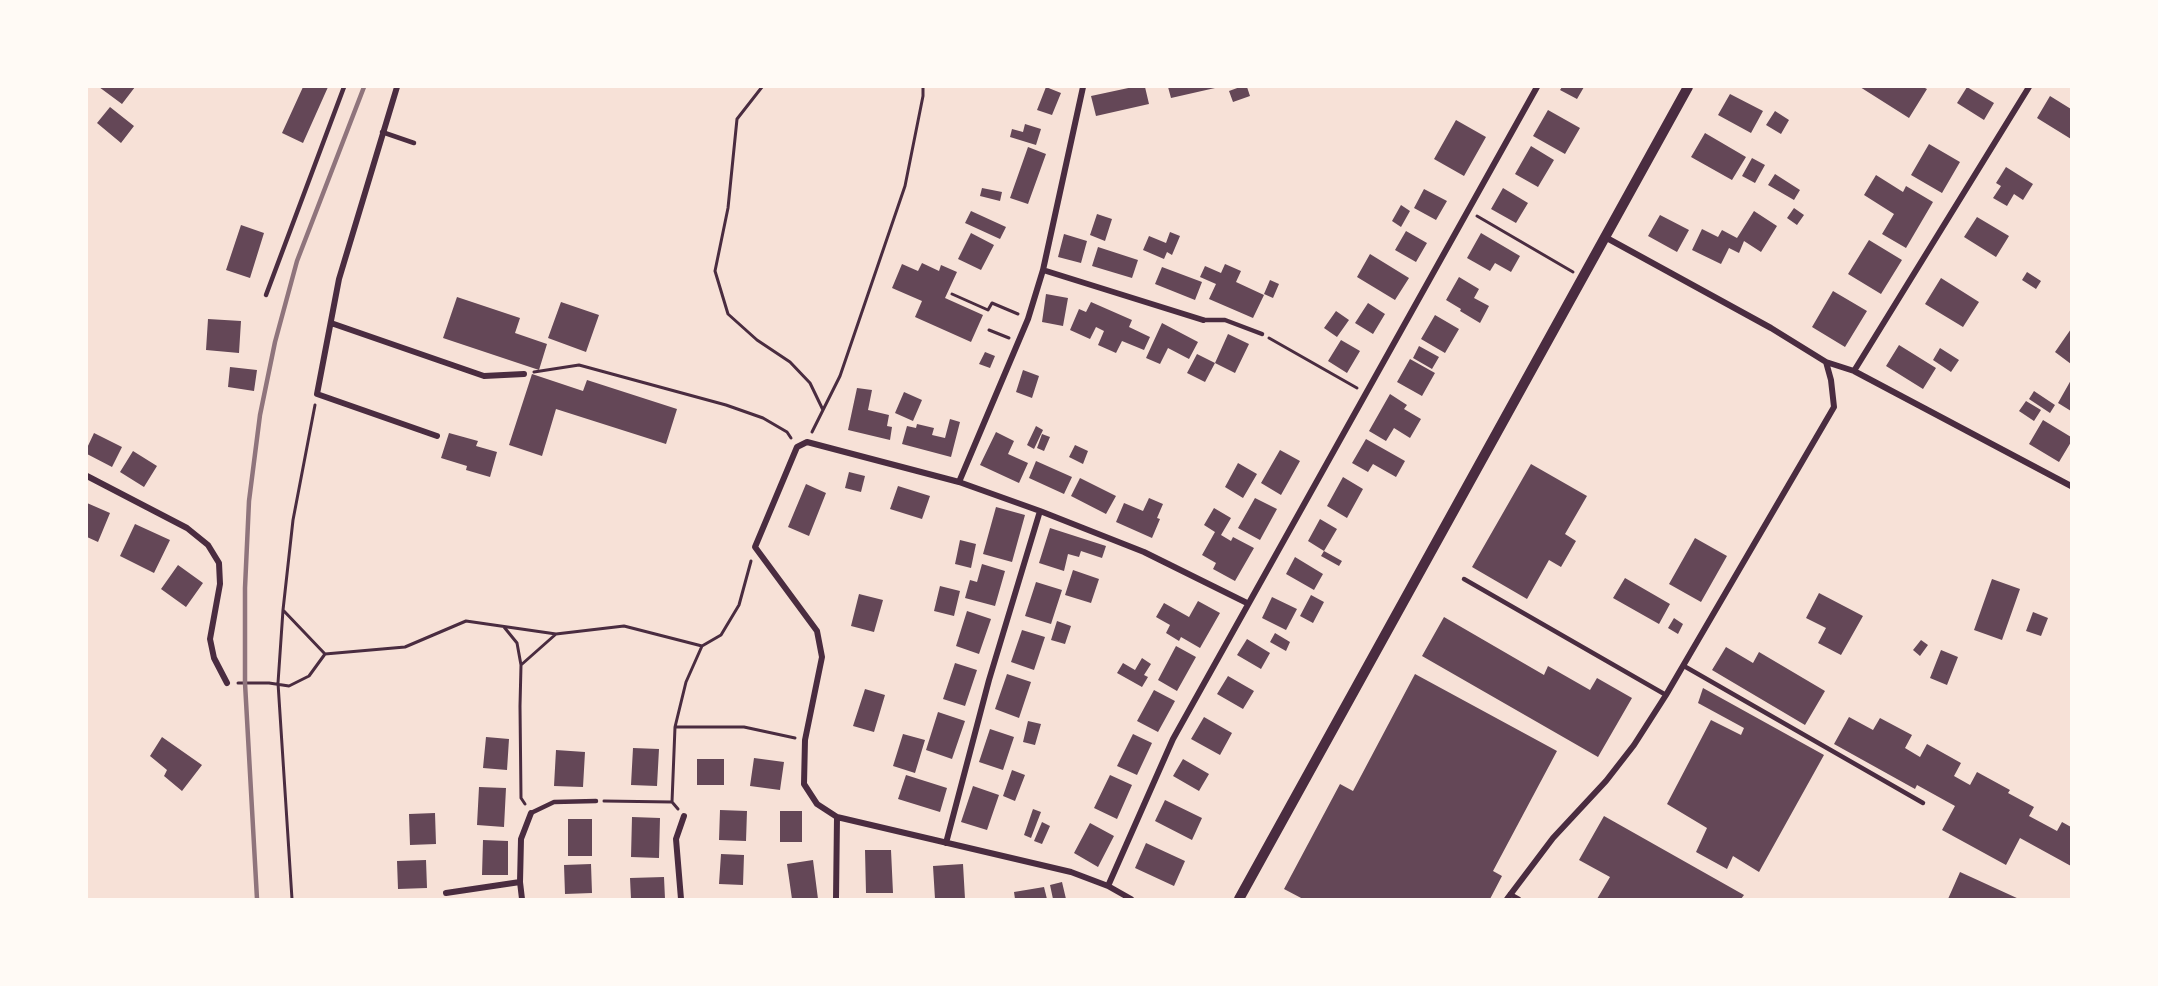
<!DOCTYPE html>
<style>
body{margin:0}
#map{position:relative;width:2158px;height:986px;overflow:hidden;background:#f7e1d7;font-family:"DejaVu Sans",sans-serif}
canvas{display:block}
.frame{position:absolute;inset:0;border:88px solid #fffaf5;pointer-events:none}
</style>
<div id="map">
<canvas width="2158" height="986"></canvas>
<div class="frame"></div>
</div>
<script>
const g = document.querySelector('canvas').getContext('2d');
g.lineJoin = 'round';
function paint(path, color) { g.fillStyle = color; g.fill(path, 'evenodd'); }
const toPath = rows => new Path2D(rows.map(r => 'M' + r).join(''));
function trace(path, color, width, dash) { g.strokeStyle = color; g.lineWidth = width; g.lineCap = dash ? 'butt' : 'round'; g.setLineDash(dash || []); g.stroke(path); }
paint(toPath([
 [99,87,135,87,122,104],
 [303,87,328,87,303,143,282,133],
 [1046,87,1061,93,1052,115,1037,110],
 [1133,87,1145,87,1149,104,1096,116,1091,96],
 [1168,87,1214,87,1215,88,1171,98],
 [1240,87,1247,87,1250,96,1233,102,1229,91],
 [1562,87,1584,87,1577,99,1560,90],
 [1860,87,1923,87,1927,89,1909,118],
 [1967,87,1994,103,1984,120,1957,103],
 [1730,94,1763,111,1751,133,1718,115],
 [2050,96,2071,109,2071,139,2037,118],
 [110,107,134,126,121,143,97,123],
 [1548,110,1580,128,1565,154,1533,136],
 [1775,111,1789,120,1781,134,1766,125],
 [1456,120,1486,137,1464,176,1434,159],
 [1025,124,1041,129,1036,145,1010,137,1012,129,1023,132],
 [1705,133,1746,157,1732,180,1691,157],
 [1929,144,1960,162,1942,193,1911,175],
 [1531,146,1554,160,1538,187,1515,174],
 [1028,147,1046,154,1028,204,1010,198],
 [1752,158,1765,165,1755,183,1742,176],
 [2006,167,2033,184,2023,200,2014,194,2007,206,1993,198,2001,186,1996,183],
 [1775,174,1800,190,1794,200,1768,185],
 [1876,175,1903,192,1906,186,1933,202,1906,248,1882,234,1894,214,1864,195],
 [982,188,1002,192,1000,201,980,196],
 [1503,188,1528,203,1516,223,1491,209],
 [1424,189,1447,201,1436,220,1414,208],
 [1401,205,1410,211,1401,227,1392,221],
 [1794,208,1804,215,1797,225,1787,218],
 [971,211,1006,227,1000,239,965,223],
 [1754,211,1777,226,1761,252,1744,241,1739,253,1729,248,1721,264,1692,250,1702,229,1718,237,1722,230,1737,238],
 [1097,214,1112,219,1105,241,1090,235],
 [1660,215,1689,230,1677,252,1648,236],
 [1977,217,2009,236,1996,257,1964,237],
 [241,225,264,233,250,278,226,270],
 [1406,231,1427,243,1416,262,1395,250],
 [1170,232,1180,236,1172,255,1167,252,1164,259,1143,250,1149,236,1166,243],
 [971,233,994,245,981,270,958,259],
 [1481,233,1520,256,1511,272,1495,263,1490,271,1467,258],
 [1064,234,1087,241,1081,263,1058,257],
 [1869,240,1902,260,1881,294,1848,274],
 [1098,247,1138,260,1132,278,1092,266],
 [1370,254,1409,278,1395,300,1357,277],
 [922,263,939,271,941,265,957,272,945,298,983,315,971,342,915,317,922,301,892,288,902,264,918,271],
 [1225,264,1241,271,1236,282,1264,295,1253,318,1209,299,1216,284,1200,277,1205,266,1221,273],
 [1162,267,1202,282,1195,300,1155,284],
 [2027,272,2041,281,2036,289,2022,280],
 [1459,277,1479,289,1474,298,1489,306,1480,323,1460,311,1461,309,1446,300],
 [1941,278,1979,302,1963,327,1925,304],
 [1270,280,1279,284,1273,298,1264,294],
 [1833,291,1867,311,1845,347,1812,327],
 [1046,294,1068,298,1063,326,1042,322],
 [457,297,520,318,515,333,547,344,539,370,443,338],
 [561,302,599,315,586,352,548,338],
 [1091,302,1132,320,1129,327,1150,337,1144,350,1122,341,1116,353,1098,345,1104,331,1096,327,1090,339,1070,330,1079,309,1086,312],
 [1368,303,1385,314,1373,334,1355,323],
 [1336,311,1349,320,1337,337,1324,328],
 [1435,315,1459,329,1445,353,1421,339],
 [208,319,241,321,239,353,206,350],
 [1162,323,1198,342,1189,359,1168,348,1160,364,1146,358],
 [2071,329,2071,364,2055,352],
 [1228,334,1249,344,1235,373,1215,363],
 [1341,340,1360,351,1347,373,1328,361],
 [1899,345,1936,368,1923,389,1886,366],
 [1419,346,1439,357,1432,369,1413,358],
 [1940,348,1959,360,1951,372,1933,360],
 [985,352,995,356,990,368,979,364],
 [1197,354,1215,363,1205,382,1187,373],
 [1410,359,1435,373,1422,396,1397,382],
 [230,367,257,370,254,391,228,387],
 [1023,370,1039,376,1032,398,1016,392],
 [532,374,583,391,587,380,677,409,666,444,556,409,542,456,509,445],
 [2071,380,2071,411,2058,403],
 [857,388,872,390,868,410,889,415,887,426,892,427,890,440,848,430],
 [2034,391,2055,405,2050,413,2029,399],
 [904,392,922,400,913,421,895,413],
 [1390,394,1407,405,1404,409,1421,419,1410,438,1394,428,1386,441,1369,431],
 [2026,401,2041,410,2034,421,2019,411],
 [950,419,960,422,951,457,902,444,907,426,916,428,917,424,934,428,932,435,945,438],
 [2043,420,2071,437,2071,442,2059,462,2029,444],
 [1036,426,1043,430,1034,449,1027,445],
 [996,432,1014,441,1008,454,1028,463,1019,483,980,465],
 [94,433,122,447,112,467,87,454,87,448],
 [449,433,478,441,476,446,497,452,490,477,466,470,467,466,441,458],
 [1042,434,1050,437,1044,451,1037,448],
 [1366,439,1405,461,1396,477,1373,464,1368,472,1352,463],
 [1075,445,1088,451,1083,464,1069,457],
 [1280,450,1300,461,1281,495,1261,483],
 [133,451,157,466,144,487,120,472],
 [1036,461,1072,477,1064,494,1029,478],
 [1238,463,1257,474,1243,498,1225,487],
 [1531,464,1587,496,1565,534,1576,541,1561,567,1549,560,1527,599,1472,567],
 [849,472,865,476,861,492,845,488],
 [1343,477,1363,489,1347,518,1327,506],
 [1080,478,1116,496,1106,514,1071,496],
 [806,484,826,493,809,536,788,527],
 [898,486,930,496,922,519,890,509],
 [1149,498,1163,504,1157,518,1160,519,1152,538,1116,522,1124,503,1143,511],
 [1255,498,1277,509,1260,540,1238,528],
 [87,503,110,513,98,542,87,537],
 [996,507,1025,515,1012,562,983,554],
 [1214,508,1231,518,1221,535,1231,541,1233,537,1254,548,1235,581,1213,569,1216,563,1202,555,1215,532,1204,525],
 [1320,519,1337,529,1324,551,1308,541],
 [135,524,170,540,154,573,120,556],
 [1050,528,1106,546,1102,558,1081,551,1079,557,1068,554,1064,571,1039,563],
 [1695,538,1727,556,1701,602,1669,584],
 [960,540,976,544,971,568,955,564],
 [1324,551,1342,561,1339,566,1321,556],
 [1295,557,1323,574,1314,590,1286,574],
 [982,564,1005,571,995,606,965,598,970,580,977,582],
 [178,565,203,583,186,607,161,589],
 [1073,570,1099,579,1091,603,1065,595],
 [1625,578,1670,604,1659,624,1613,598],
 [1992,579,2020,589,2002,640,1974,630],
 [1036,582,1062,590,1051,624,1025,616],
 [940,586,960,591,954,616,934,611],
 [1819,593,1863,616,1841,655,1818,643,1826,628,1806,618],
 [859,594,883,600,874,632,851,626],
 [1311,595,1324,602,1313,623,1300,616],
 [1272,597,1297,609,1286,630,1262,618],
 [1198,601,1220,613,1200,648,1181,637,1179,641,1166,633,1170,625,1156,617,1164,603,1189,617],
 [967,611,991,619,979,654,956,646],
 [2033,612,2048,618,2041,636,2026,631],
 [1444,617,1544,675,1548,666,1590,690,1597,678,1632,698,1598,757,1422,656],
 [1674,618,1683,624,1678,634,1668,628],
 [1057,621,1071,626,1065,644,1051,640],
 [1022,630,1045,637,1034,670,1011,662],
 [1275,633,1290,642,1286,651,1270,642],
 [1247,639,1270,653,1261,669,1237,655],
 [1921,640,1928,645,1920,656,1913,650],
 [1176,646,1196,657,1177,691,1158,680],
 [1726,647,1753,663,1759,652,1825,691,1805,725,1712,670],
 [1941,650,1958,657,1947,685,1930,678],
 [1142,658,1151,664,1144,675,1148,677,1142,687,1117,673,1123,663,1135,670],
 [955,663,977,670,965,706,943,699],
 [1007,674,1031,682,1019,718,995,709],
 [1415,674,1557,751,1493,871,1502,876,1490,899,1303,899,1284,889,1340,784,1353,791],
 [1228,676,1254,691,1243,709,1217,694],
 [1703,688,1824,755,1759,872,1733,856,1727,869,1696,852,1707,828,1667,804,1711,720,1741,735,1744,728,1698,703],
 [865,689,885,695,874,732,853,726],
 [1154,690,1175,701,1158,732,1137,721],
 [938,712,965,721,952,759,926,750],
 [1204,717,1232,733,1220,755,1191,739],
 [1849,717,1873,730,1880,718,1912,735,1905,748,1920,757,1927,744,1961,763,1954,776,1970,785,1977,772,2010,790,2008,793,2034,807,2029,816,2057,831,2062,822,2071,827,2071,866,2020,838,2006,865,1942,830,1955,806,1917,785,1915,789,1834,744],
 [1028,721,1041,724,1035,745,1023,742],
 [990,729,1014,737,1003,770,979,762],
 [903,734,925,740,915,773,893,766],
 [1133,734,1152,743,1137,775,1117,766],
 [162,737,202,765,182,791,164,776,167,770,150,756],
 [486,737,509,739,507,770,483,768],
 [633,748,659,749,657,786,631,785],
 [556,750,585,752,583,787,554,786],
 [754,758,784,762,780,790,750,786],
 [697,759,724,759,724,785,697,785],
 [1183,759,1209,774,1199,791,1173,776],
 [1012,770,1025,775,1015,801,1003,796],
 [906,775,947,788,940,812,898,799],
 [1110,775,1132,785,1117,819,1094,808],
 [973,786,999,795,987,830,961,822],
 [479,787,506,788,504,827,477,825],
 [1165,800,1202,818,1192,840,1155,821],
 [1033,809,1041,812,1031,838,1024,835],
 [720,810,747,811,746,841,719,840],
 [780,811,802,811,802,842,780,842],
 [435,813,436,844,410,845,409,814],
 [1604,816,1744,895,1741,899,1597,899,1610,877,1579,860],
 [632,817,660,818,659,858,631,857],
 [568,819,592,819,592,856,568,856],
 [1042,822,1050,826,1042,844,1034,841],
 [1090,823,1114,836,1098,867,1074,853],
 [483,840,508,841,508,875,482,875],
 [1146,843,1185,861,1174,886,1135,868],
 [865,850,891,850,893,893,866,893],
 [721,854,744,855,743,885,719,884],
 [426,860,427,888,398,889,397,861],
 [813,860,818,899,792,899,787,864],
 [591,864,592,893,565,894,564,865],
 [963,864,965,899,935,899,933,866],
 [1960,872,2019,899,1948,899],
 [664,877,665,899,631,899,630,878],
 [1062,882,1066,899,1053,899,1050,885],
 [1044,887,1047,899,1015,899,1014,892]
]), '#644757');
trace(toPath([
 [762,87,737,119,728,208,715,271,728,314,757,340,790,362,810,383,823,410],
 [1477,216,1573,272],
 [952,294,988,310,992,303,1018,314],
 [989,330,1009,338],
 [1269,338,1357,388],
 [534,372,579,365,726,405,763,418,787,432,791,438],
 [812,432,840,376,905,186,923,96,923,87],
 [283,610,325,654],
 [504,627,517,643,521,665],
 [238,683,269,683,289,686,309,676,325,654,405,647,466,621,556,634,624,626,702,646],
 [675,727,744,727,795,738],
 [604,801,672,802],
 [525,804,521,798,520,706,521,665,556,634],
 [678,809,672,802,675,727,686,682,702,646,721,635,739,605,751,561],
 [292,899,278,683,283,610,293,520,315,405]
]), '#4a2c40', 3);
trace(toPath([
 [382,132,414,143],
 [266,295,344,87],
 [1203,320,1225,320,1262,334],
 [1464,579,1666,695],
 [1684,666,1923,803],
 [531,813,554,802,596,801],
 [1510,894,1519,899]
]), '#4a2c40', 4.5);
trace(toPath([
 [397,87,339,279,317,394,437,436],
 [1605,237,1771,328,1826,362,1854,371,2071,486],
 [1043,270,1203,320],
 [331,323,484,376,524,374],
 [1854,371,2029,87],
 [87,476,187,528,208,545,219,563,220,584,210,639,214,658,227,683],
 [959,482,1028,319,1043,270,1083,87],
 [946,843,989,680,1040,511],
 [1108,886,1173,739,1537,87],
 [446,893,520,882],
 [522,899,520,882,521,839,531,813],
 [681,899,676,839,684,816],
 [836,899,837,817],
 [1131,899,1108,886,1071,872,837,817,817,804,804,784,805,740,822,657,817,631,755,547,797,447,807,442,959,482,1040,511,1144,552,1247,603],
 [1507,899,1553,838,1606,781,1634,745,1666,695,1834,407,1831,380,1826,362]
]), '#4a2c40', 6);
trace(toPath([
 [1239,899,1688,87]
]), '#4a2c40', 10);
trace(toPath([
 [257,899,245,683,245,588,249,501,260,415,275,342,297,261,364,87]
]), '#8f747c', 4.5);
</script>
